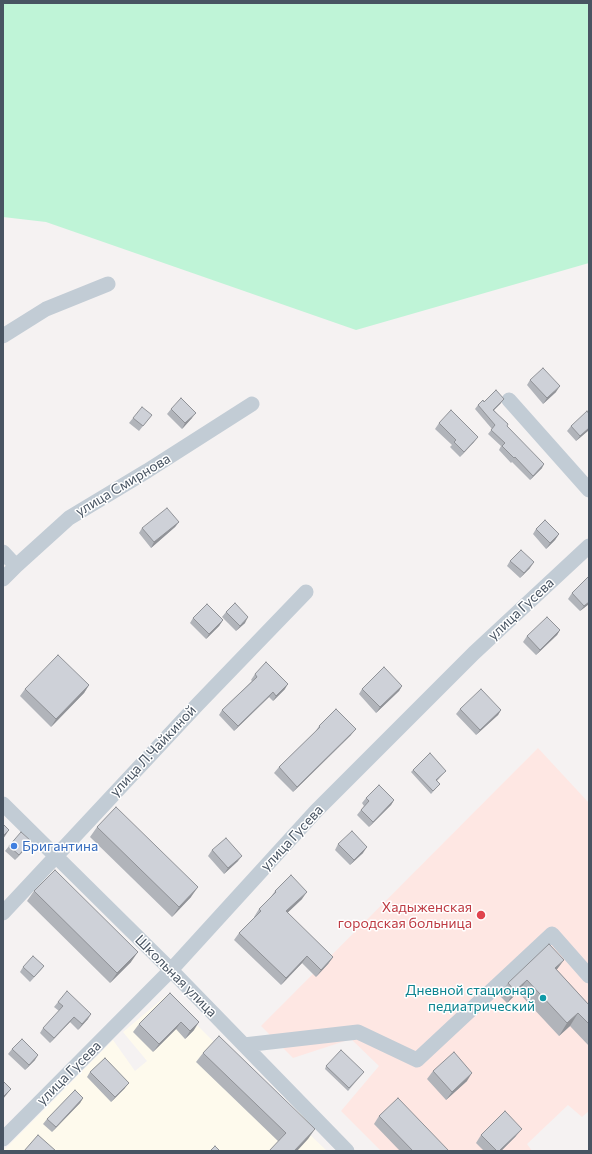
<!DOCTYPE html>
<meta charset="utf-8">
<style>
body{margin:0}
#map{position:relative;width:592px;height:1154px;overflow:hidden;background:#f5f2f2;font-family:Commissioner,sans-serif}
canvas{display:block}
.frame{position:absolute;inset:0;border:4px solid #485462;pointer-events:none}
</style>
<div id="map">
<canvas width="592" height="1154"></canvas>
<div class="frame"></div>
</div>
<script>
const g = document.querySelector('canvas').getContext('2d');
g.lineJoin = 'round';
function paint(path, color) { g.fillStyle = color; g.fill(path, 'evenodd'); }
const toPath = rows => new Path2D(rows.map(r => 'M' + r).join(''));
function trace(path, color, width, dash) { g.strokeStyle = color; g.lineWidth = width; g.lineCap = dash ? 'butt' : 'round'; g.setLineDash(dash || []); g.stroke(path); }
function label(font, color, halo, rows, align = 'center') {
  g.font = font + ' Commissioner,sans-serif'; g.lineWidth = 3; g.setLineDash([]); g.textBaseline = 'middle'; g.strokeStyle = halo; g.fillStyle = color; for (const [text, x, y, turn = 0] of rows) {
    g.save(); g.translate(x, y); g.rotate((+turn || 0) * Math.PI / 180); g.textAlign = isNaN(turn) ? turn : align; if (halo) g.strokeText(text, 0, 0); g.fillText(text, 0, 0); g.restore();
  }
}
paint(toPath([
 [167,995,291,1119,299,1112,312,1124,305,1130,327,1151,3,1151,113,1040,135,1071,147,1061,123,1032]
]), '#fefaed');
paint(toPath([
 [538,748,589,803,589,1111,582,1117,568,1105,527,1144,532,1151,381,1151,341,1111,379,1066,351,1039,293,1058,261,1026]
]), '#fee7e3');
paint(toPath([
 [3,3,589,3,589,263,356,330,46,222,3,217]
]), '#bff4d7');
trace(toPath([
 [3,336,46,309,108,284],
 [509,400,589,490],
 [3,552,16,566],
 [3,579,16,566,69,518,147,471,252,404],
 [3,804,171,970,347,1151],
 [3,913,198,704,306,592],
 [244,1045,358,1032,417,1060,552,934,589,976],
 [3,1139,171,970,316,811,474,653,589,546]
]), '#c2ccd5', 15);
paint(toPath([
 [530,380,556,392,543,404,527,385],
 [484,402,501,403,494,410,542,468,530,480,512,462,511,463,499,450,501,446,488,434,492,429,475,409,478,405],
 [171,409,192,418,182,429,167,414],
 [589,414,589,430,576,441,567,431,571,426],
 [152,415,139,431,129,423,133,418],
 [439,423,474,442,460,457,450,447,452,445,435,429],
 [179,522,175,527,151,548,139,533,142,528],
 [536,529,559,534,555,540,546,549,533,534],
 [510,561,530,568,520,578,507,566],
 [589,576,589,604,580,611,568,599,572,593],
 [226,612,245,623,236,631,222,617],
 [193,618,223,620,219,626,206,639,190,623],
 [560,630,557,635,536,655,523,642,527,636],
 [255,674,285,689,273,701,269,697,234,731,219,715,222,710,252,681,251,680],
 [89,685,84,693,51,727,20,696,25,689],
 [402,686,399,691,376,713,359,694,362,689],
 [460,709,501,710,498,715,476,735,456,714],
 [319,726,351,735,293,792,274,773,279,767,315,732],
 [413,770,444,773,437,781,440,784,431,794,411,772],
 [366,798,394,800,391,805,369,827,357,815,364,806,362,803],
 [97,827,191,897,172,917,90,837],
 [31,841,28,846,15,860,5,851,9,846],
 [338,844,363,853,350,865,335,850],
 [212,850,238,861,224,874,208,856],
 [34,891,131,962,110,983,27,901],
 [275,891,302,899,287,913,333,957,328,964,316,977,302,963,281,985,234,940,239,933,255,917,254,917,259,909,270,898],
 [44,966,40,971,30,982,20,972,23,967],
 [557,970,589,1005,589,1046,570,1026,559,1036,518,992,507,1003,499,995,508,983],
 [170,993,194,1030,185,1039,176,1029,153,1052,133,1032,139,1024],
 [58,1002,88,1019,78,1030,70,1022,50,1043,40,1033,43,1028,59,1011,54,1007],
 [12,1049,35,1060,25,1070,8,1054],
 [203,1053,308,1139,278,1141,196,1062],
 [326,1066,364,1072,348,1091,325,1069],
 [433,1071,467,1081,446,1100,427,1079],
 [90,1072,125,1088,111,1102,87,1077],
 [83,1098,80,1103,52,1132,43,1124,47,1119],
 [379,1116,449,1151,400,1151,374,1124],
 [481,1135,516,1136,501,1151,484,1151,476,1143]
]), '#b1b4ba');
paint(toPath([
 [560,386,556,392,543,404,547,398],
 [504,399,501,403,490,414,493,410],
 [196,413,192,418,182,429,185,423],
 [589,428,589,430,576,441,580,436],
 [478,437,474,442,460,457,464,452],
 [544,464,542,468,530,480,533,476],
 [179,522,175,527,151,548,154,542],
 [559,534,555,540,546,549,550,543],
 [534,562,530,568,520,578,524,573],
 [589,602,589,604,580,611,584,606],
 [248,617,245,623,236,631,240,626],
 [223,620,219,626,206,639,209,634],
 [560,630,557,635,536,655,540,650],
 [288,684,285,689,273,701,276,696],
 [89,685,84,693,51,727,56,719],
 [402,686,399,691,376,713,380,707],
 [273,692,269,697,234,731,238,726],
 [501,710,498,715,476,735,480,730],
 [356,729,351,735,293,792,297,787],
 [394,800,391,805,369,827,373,822],
 [9,830,3,839,3,836],
 [31,841,28,846,15,860,19,855],
 [367,847,363,853,350,865,354,860],
 [242,856,238,861,224,874,228,868],
 [198,887,191,897,172,917,179,907],
 [307,892,302,899,281,919,286,911],
 [138,952,131,962,110,983,117,973],
 [307,956,302,963,281,985,286,978],
 [333,957,328,964,316,977,321,970],
 [564,960,555,972,555,968],
 [527,980,518,992,507,1003,515,991],
 [578,1013,570,1026,559,1036,567,1023],
 [91,1014,88,1019,78,1030,82,1024],
 [74,1017,70,1022,50,1043,54,1038],
 [181,1022,176,1029,153,1052,159,1044],
 [199,1022,194,1030,185,1039,190,1031],
 [38,1055,35,1060,25,1070,29,1065],
 [472,1073,467,1081,446,1100,452,1092],
 [129,1083,125,1088,111,1102,115,1097],
 [11,1089,3,1099,3,1097],
 [83,1098,80,1103,52,1132,56,1127],
 [315,1129,308,1139,297,1151,294,1151],
 [522,1129,516,1136,501,1151,499,1151]
]), '#909297');
const building = toPath([
 [543,368,560,386,547,398,530,380,543,368],
 [496,390,504,399,493,410,508,424,507,426,544,464,533,476,515,457,514,458,502,446,505,443,491,430,495,425,478,405,483,400,484,402,496,390],
 [181,398,196,413,185,423,171,409,181,398],
 [142,407,152,415,143,426,133,418,142,407],
 [451,410,478,437,464,452,454,442,456,440,439,423,451,410],
 [587,411,589,414,589,428,580,436,571,426,587,411],
 [167,508,179,522,154,542,142,528,167,508],
 [545,520,559,534,550,543,536,529,545,520],
 [521,550,534,562,524,573,510,561,521,550],
 [589,576,589,602,584,606,572,593,589,576],
 [235,603,248,617,240,626,226,612,235,603],
 [207,604,223,620,209,634,193,618,207,604],
 [547,617,560,630,540,650,527,636,547,617],
 [58,655,89,685,56,719,25,689,58,655],
 [266,662,288,684,276,696,273,692,238,726,222,710,257,677,255,674,266,662],
 [384,667,402,686,380,707,362,689,384,667],
 [481,689,501,710,480,730,460,709,481,689],
 [336,709,356,729,297,787,279,767,320,727,319,726,336,709],
 [430,753,446,771,436,780,440,784,433,791,413,770,430,753],
 [379,785,394,800,373,822,361,810,369,801,366,798,379,785],
 [116,807,198,887,179,907,97,827,116,807],
 [3,824,9,830,3,836,3,824],
 [352,831,367,847,354,860,338,844,352,831],
 [21,832,31,841,19,855,9,846,21,832],
 [226,838,242,856,228,868,212,850,226,838],
 [55,870,138,952,117,973,34,891,55,870],
 [291,875,307,892,286,911,333,957,321,970,307,956,286,978,239,933,261,911,259,909,276,892,275,891,291,875],
 [549,944,564,960,555,968,589,1005,589,1024,578,1013,567,1023,527,980,515,991,508,983,549,944],
 [33,956,44,966,34,977,23,967,33,956],
 [67,991,91,1014,82,1024,74,1017,54,1038,43,1028,63,1006,58,1002,67,991],
 [170,993,199,1022,190,1031,181,1022,159,1044,139,1024,170,993],
 [219,1036,315,1129,294,1151,269,1151,286,1133,203,1053,219,1036],
 [22,1039,38,1055,29,1065,12,1049,22,1039],
 [341,1050,364,1072,349,1088,326,1066,341,1050],
 [454,1052,472,1073,452,1092,433,1071,454,1052],
 [105,1058,129,1083,115,1097,90,1072,105,1058],
 [3,1081,11,1089,3,1097,3,1081],
 [75,1090,83,1098,56,1127,47,1119,75,1090],
 [398,1098,449,1151,413,1151,379,1116,398,1098],
 [505,1111,522,1129,499,1151,497,1151,481,1135,505,1111],
 [38,1135,56,1151,24,1151,38,1135],
 [215,1146,220,1151,210,1151,215,1146]
]);
paint(building, '#ced1d8');
trace(building, '#909297', 1);
for (const [x, y, r, color] of [
 [14,846,4,"#3f7fe0"],
 [481,915,5,"#e0444e"],
 [543,998,4,"#0f9aa8"]
]) { const dot = new Path2D(); dot.arc(x, y, r, 0, 2 * Math.PI); g.fillStyle = color; g.fill(dot); trace(dot, '#fff', 1.5); }
label('14px', '#485462', '#fff', [
 ["улица Смирнова",123,485,-31],
 ["улица Гусева",521,609,-43],
 ["улица Л.Чайкиной",153,751,-47],
 ["улица Гусева",292,838,-47],
 ["Школьная улица",176,976,45],
 ["улица Гусева",69,1073,-45]
]);
label('14px', '#366cbe', '#fff', [
 ["Бригантина",22,846]
], 'left');
label('14px', '#be3a42', '#fff', [
 ["Хадыженская",472,907],
 ["городская больница",472,923]
], 'right');
label('14px', '#0d838f', '#fff', [
 ["Дневной стационар",535,990],
 ["педиатрический",535,1006]
], 'right');
</script>
